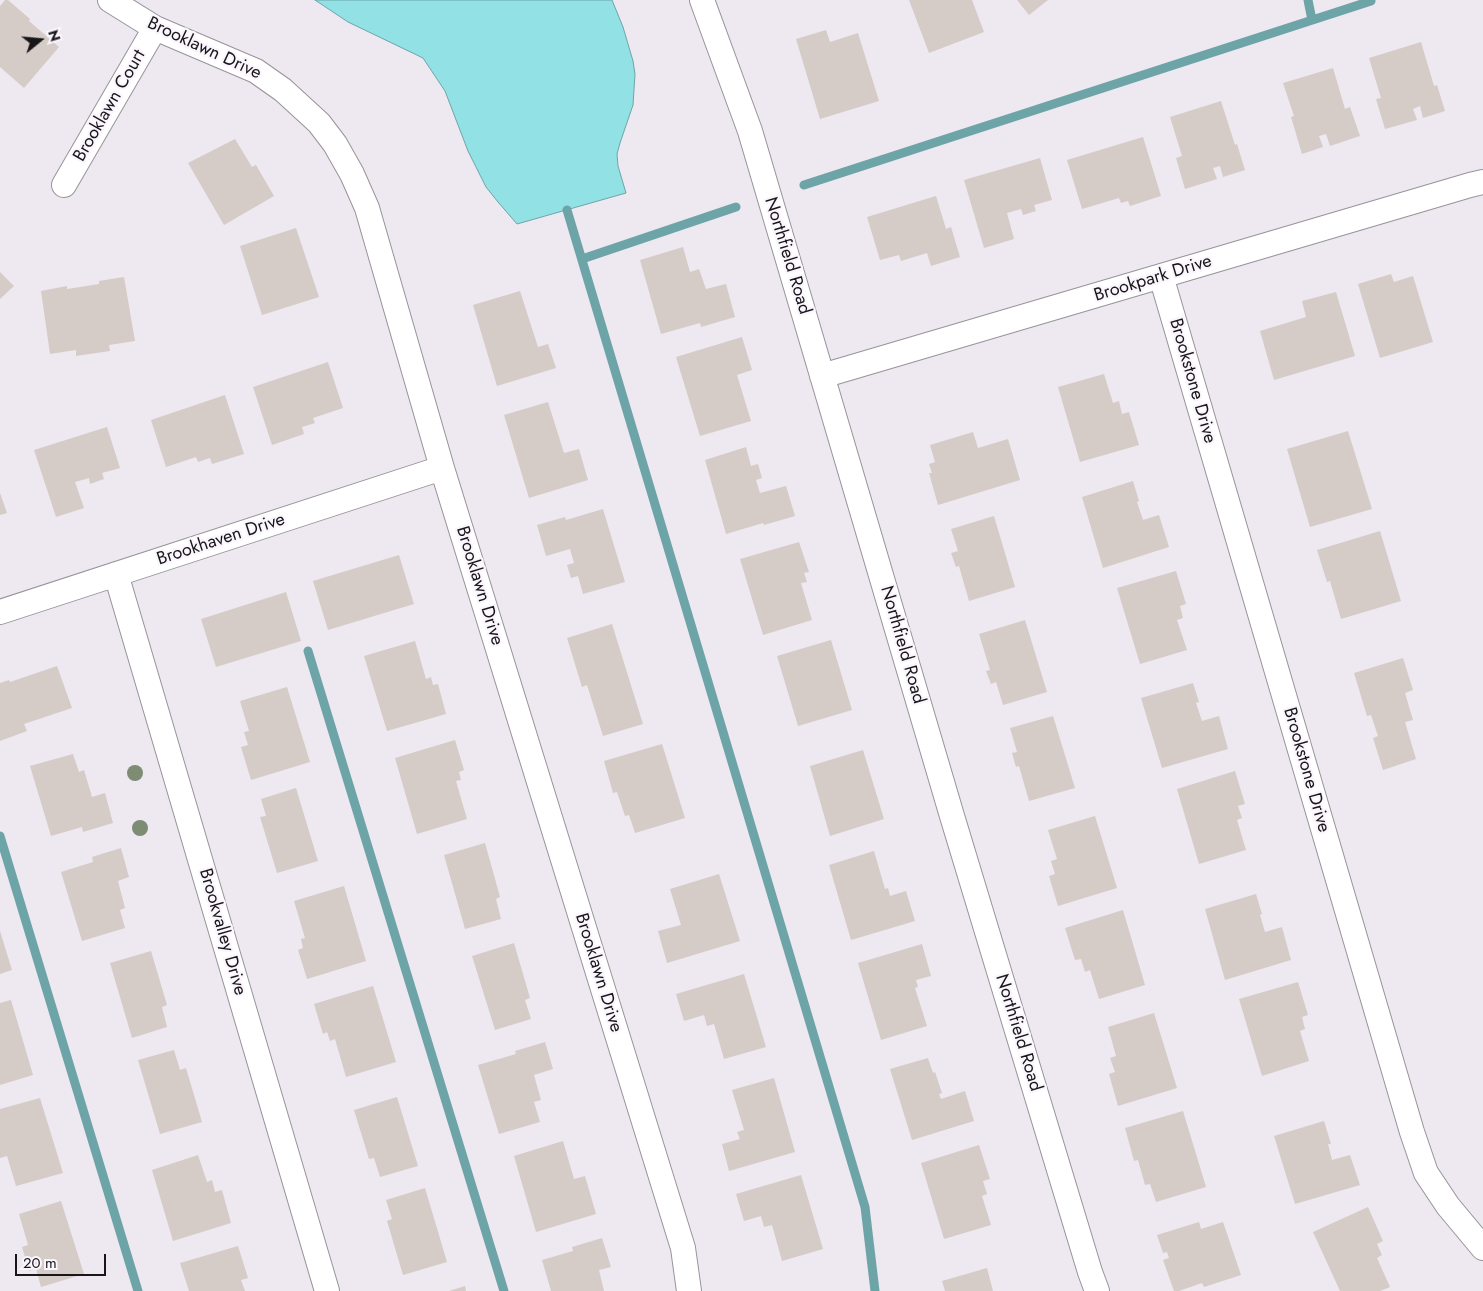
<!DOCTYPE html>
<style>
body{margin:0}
#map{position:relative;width:1483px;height:1291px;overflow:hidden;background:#eee8f1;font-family:Jost,sans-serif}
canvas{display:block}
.north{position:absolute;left:15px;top:15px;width:50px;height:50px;-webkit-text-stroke:4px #fbf6fe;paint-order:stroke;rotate:73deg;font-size:14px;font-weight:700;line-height:20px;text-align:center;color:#171618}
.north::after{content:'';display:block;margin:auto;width:18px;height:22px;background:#171618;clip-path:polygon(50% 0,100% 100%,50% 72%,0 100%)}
.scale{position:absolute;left:15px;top:1254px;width:91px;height:22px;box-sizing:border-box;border:2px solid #171618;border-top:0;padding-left:6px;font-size:15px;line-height:18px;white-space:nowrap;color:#171618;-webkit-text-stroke:4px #fbf6fe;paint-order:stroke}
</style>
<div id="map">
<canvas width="1483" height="1291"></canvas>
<div class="north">N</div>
<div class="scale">20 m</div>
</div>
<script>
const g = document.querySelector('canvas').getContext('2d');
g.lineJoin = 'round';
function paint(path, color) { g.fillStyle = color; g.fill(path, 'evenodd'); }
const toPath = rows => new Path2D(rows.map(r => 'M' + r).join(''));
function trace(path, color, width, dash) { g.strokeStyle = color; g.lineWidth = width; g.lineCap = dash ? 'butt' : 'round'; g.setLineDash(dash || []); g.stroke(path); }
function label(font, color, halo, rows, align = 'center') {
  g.font = font + ' Jost,sans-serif'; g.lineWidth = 4.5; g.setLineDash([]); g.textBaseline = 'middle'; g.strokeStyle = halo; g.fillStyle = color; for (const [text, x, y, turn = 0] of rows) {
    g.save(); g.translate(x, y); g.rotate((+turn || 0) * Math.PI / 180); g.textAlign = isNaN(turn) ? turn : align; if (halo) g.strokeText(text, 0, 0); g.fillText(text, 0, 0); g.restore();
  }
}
const water = toPath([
 [315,0,612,0,623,27,633,61,635,74,633,105,620,143,617,154,618,166,626,193,517,224,498,202,486,187,468,151,445,91,423,58,348,22,315,0]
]);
paint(water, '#92e1e4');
trace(water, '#6da4a7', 1);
trace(toPath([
 [1308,0,1312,20],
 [804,185,1371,1],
 [567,210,865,1207,875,1291],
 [582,259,736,207],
 [308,651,504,1291],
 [0,836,138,1291]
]), '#6da4a7', 9);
paint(toPath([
 [5,0,8,0,30,19,29,21,59,47,24,88,0,67,0,6],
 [909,0,972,0,984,32,929,53],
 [1017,0,1048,0,1029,15],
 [826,30,830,42,858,33,879,101,820,119,796,39],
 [1421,42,1434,86,1437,85,1445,111,1423,118,1420,106,1413,109,1417,120,1385,129,1376,99,1381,98,1369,58],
 [1333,68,1345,109,1350,107,1360,136,1330,146,1326,134,1319,136,1323,147,1302,154,1291,117,1294,116,1283,83],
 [1221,101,1235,145,1237,144,1245,170,1223,177,1220,166,1213,168,1217,179,1185,189,1176,158,1182,156,1170,117],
 [1143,137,1161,196,1130,206,1128,201,1121,203,1119,198,1082,209,1067,160],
 [235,139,252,167,256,165,274,196,224,225,188,163],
 [1040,158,1052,200,1034,205,1036,211,1023,215,1021,209,1007,213,1014,239,984,248,964,180],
 [936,196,946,229,951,227,960,257,931,266,927,253,901,261,899,255,880,260,867,217],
 [296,228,319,297,262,315,240,246],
 [683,247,690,272,699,269,706,289,726,284,735,317,701,327,700,323,661,334,640,260],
 [0,272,14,286,0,299],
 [1391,274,1394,282,1413,276,1433,342,1380,358,1358,284],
 [124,277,135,341,109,345,110,351,76,356,76,350,50,354,41,291,67,286,67,289,99,284,99,281],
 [520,291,538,347,548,344,556,368,497,386,473,305],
 [1336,292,1355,356,1274,380,1260,331,1306,317,1302,301],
 [742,337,752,370,737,375,751,421,700,436,676,357],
 [328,362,343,408,313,418,315,423,302,427,304,434,272,445,253,387],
 [1104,374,1113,403,1119,401,1122,414,1129,412,1139,445,1080,462,1058,387],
 [225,395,244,454,212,464,210,458,198,462,196,457,166,467,151,420],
 [548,402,564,453,579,449,588,480,529,498,504,415],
 [107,427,120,468,102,473,104,479,90,484,89,478,75,482,84,508,56,517,34,450],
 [1348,431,1372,509,1310,527,1287,449],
 [973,432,978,448,1008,439,1020,480,938,505,929,473,932,473,929,464,935,462,930,445],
 [746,447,751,466,758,464,762,478,756,480,760,493,786,486,795,516,764,525,763,523,726,534,705,460],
 [1133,481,1139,501,1137,502,1143,520,1159,515,1169,547,1103,568,1082,497],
 [0,493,7,513,0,515],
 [603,509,625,582,583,594,578,576,571,578,567,565,574,563,570,549,546,556,537,525,565,517,566,520],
 [994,516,1015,587,969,601,959,566,956,567,951,553,958,551,951,529],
 [1380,531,1401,601,1341,619,1330,581,1327,582,1317,550],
 [799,542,809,572,804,573,807,582,801,583,812,620,763,635,740,559],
 [399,555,414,604,328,630,313,581],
 [1176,571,1186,604,1180,606,1183,618,1177,620,1187,650,1140,664,1117,588],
 [286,592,301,641,216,667,201,619],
 [1025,620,1047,692,1003,705,996,682,991,684,986,671,990,670,979,634],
 [612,624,643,724,603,736,587,685,582,687,567,638],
 [831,640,852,710,798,726,777,656],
 [415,641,426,679,431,677,433,685,438,684,446,714,387,731,364,656],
 [1403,658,1413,690,1405,693,1413,720,1405,722,1416,759,1383,770,1373,738,1378,736,1371,715,1367,716,1354,673],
 [57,666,72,708,24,724,27,731,0,741,0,683,9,680,10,682],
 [1193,683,1199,702,1196,703,1202,721,1219,716,1228,749,1162,768,1141,698],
 [287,687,310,762,251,780,241,747,248,745,244,732,249,731,240,701],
 [1053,716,1075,788,1029,801,1019,766,1016,767,1012,753,1017,752,1010,728],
 [455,740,464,770,459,772,461,780,456,781,467,819,417,834,395,758],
 [662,744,685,818,635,833,629,815,625,816,617,792,613,793,604,761],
 [863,750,884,819,830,836,810,766],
 [73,754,79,772,84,770,92,797,105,793,113,823,83,832,82,827,51,836,30,766],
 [1235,771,1245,804,1238,806,1242,818,1237,820,1246,850,1199,864,1177,789],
 [296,788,318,861,277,873,260,817,266,816,261,799],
 [1095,816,1117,888,1058,906,1049,876,1055,874,1051,861,1057,859,1048,830],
 [485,843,500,897,496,899,501,919,465,929,444,855],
 [121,848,129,877,118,881,125,908,120,910,125,928,82,941,61,872,93,862,92,857],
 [874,851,885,889,888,888,890,896,906,891,915,921,851,940,829,865],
 [719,874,740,941,667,963,658,931,681,925,670,889],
 [344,886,366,961,307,979,298,950,303,948,301,939,305,938,294,901],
 [1256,894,1262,914,1260,915,1265,932,1282,927,1291,960,1225,980,1205,909],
 [1123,910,1145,985,1099,999,1090,970,1085,972,1081,959,1075,960,1065,928],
 [0,931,12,970,0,974],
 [514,943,530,998,525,1000,531,1019,495,1030,472,956],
 [922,944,931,976,916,980,918,987,915,988,927,1026,881,1040,858,963],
 [151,951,167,1005,162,1007,167,1027,132,1038,110,963],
 [744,974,766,1047,724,1059,714,1024,707,1026,704,1015,684,1021,676,994],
 [1298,982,1308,1015,1302,1017,1305,1029,1300,1031,1309,1061,1262,1076,1239,999],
 [373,986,396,1062,346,1077,335,1039,330,1041,327,1032,323,1034,314,1004],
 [11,1000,33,1075,0,1085,0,1003],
 [1154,1013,1177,1088,1118,1106,1109,1074,1115,1072,1110,1058,1116,1056,1108,1027],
 [545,1042,553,1069,534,1075,541,1100,534,1102,540,1122,499,1134,478,1065,516,1054,515,1051],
 [174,1050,180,1070,186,1068,202,1122,160,1134,138,1060],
 [928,1058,933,1073,935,1072,942,1093,939,1094,941,1099,965,1091,974,1121,912,1140,890,1069],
 [774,1078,795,1152,729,1171,722,1144,740,1139,737,1132,744,1130,732,1090],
 [397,1097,418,1166,380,1177,374,1158,369,1159,354,1110],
 [40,1098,63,1173,16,1186,7,1156,0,1158,0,1109],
 [1183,1111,1206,1187,1156,1202,1150,1184,1145,1185,1138,1160,1134,1161,1125,1128],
 [1324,1121,1331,1144,1328,1144,1332,1160,1350,1155,1360,1185,1295,1204,1274,1136],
 [563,1141,574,1179,585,1176,596,1214,536,1232,514,1156],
 [979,1145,990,1179,983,1181,987,1194,982,1196,991,1225,944,1239,921,1163],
 [198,1155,207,1182,212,1180,215,1192,222,1190,231,1223,173,1241,152,1170],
 [801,1175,823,1249,782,1261,772,1225,764,1227,761,1216,744,1221,736,1194],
 [425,1188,447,1262,403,1275,387,1221,392,1219,386,1200],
 [61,1201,84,1274,41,1287,36,1269,29,1271,22,1247,28,1245,19,1214],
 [1368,1207,1383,1241,1377,1244,1382,1255,1377,1258,1390,1287,1380,1291,1340,1291,1313,1232],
 [1199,1222,1201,1229,1223,1222,1241,1275,1204,1287,1202,1283,1179,1291,1174,1291,1163,1260,1169,1258,1167,1252,1163,1253,1157,1235],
 [602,1238,611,1267,599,1270,604,1291,551,1291,542,1260,573,1251,572,1247],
 [238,1246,248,1278,241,1280,245,1291,189,1291,180,1263],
 [987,1268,993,1291,945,1291,942,1281],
 [465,1286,466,1291,449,1291]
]), '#d5cbc7');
const street = toPath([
 [110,0,155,28,256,71,283,90,319,123,335,144,352,174,367,208,442,468,683,1248,689,1291],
 [702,0,750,131,952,816,1090,1272,1097,1291],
 [64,185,155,28],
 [1161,276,1412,1132,1426,1173,1448,1206,1483,1248],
 [822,376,1470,185,1483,182],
 [116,574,327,1291],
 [0,612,442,468]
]);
trace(street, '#98939a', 26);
trace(street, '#fff', 24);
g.fillStyle = '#7d8c72';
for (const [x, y] of [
 [135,773],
 [140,828]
]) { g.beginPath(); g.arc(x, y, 8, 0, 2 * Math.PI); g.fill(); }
label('18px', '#171618', '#fbf6fe', [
 ["Brooklawn Drive",204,49,25],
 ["Brooklawn Court",110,106,-60],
 ["Northfield Road",787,256,73],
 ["Brookpark Drive",1153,279,-17],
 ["Brookstone Drive",1192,381,74],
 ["Brookhaven Drive",221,540,-18],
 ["Brooklawn Drive",479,586,73],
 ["Northfield Road",902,645,74],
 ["Brookstone Drive",1306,770,74],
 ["Brookvalley Drive",222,932,74],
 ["Brooklawn Drive",598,973,73],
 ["Northfield Road",1018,1033,73]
]);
</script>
